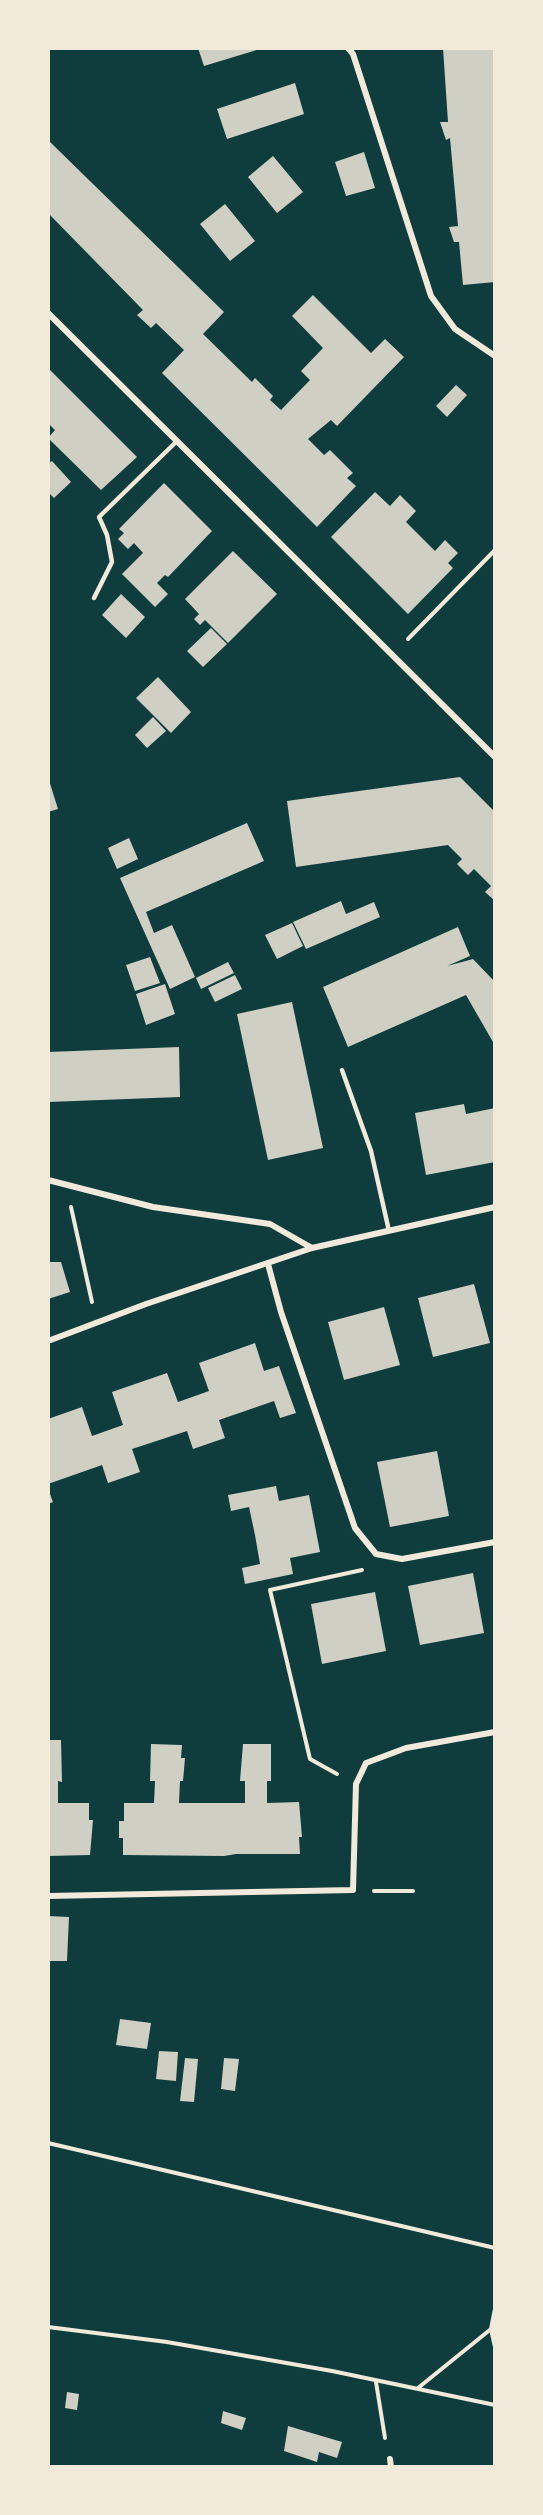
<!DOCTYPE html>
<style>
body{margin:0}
#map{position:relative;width:543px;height:2515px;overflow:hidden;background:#0f3d3e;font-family:"IBM Plex Sans",sans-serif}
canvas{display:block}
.frame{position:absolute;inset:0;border:50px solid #f1e9da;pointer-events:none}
</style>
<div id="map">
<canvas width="543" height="2515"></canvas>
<div class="frame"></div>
</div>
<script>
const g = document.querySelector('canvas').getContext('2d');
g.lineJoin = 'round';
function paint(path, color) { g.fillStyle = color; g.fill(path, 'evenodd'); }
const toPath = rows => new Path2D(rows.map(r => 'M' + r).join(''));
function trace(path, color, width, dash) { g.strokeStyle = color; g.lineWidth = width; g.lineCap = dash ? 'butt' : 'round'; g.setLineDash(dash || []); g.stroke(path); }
paint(toPath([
 [198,48,260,48,260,49,204,66],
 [443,48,495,48,495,282,463,285,459,242,454,242,449,227,458,226,450,138,446,140,440,122,448,122],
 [295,83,304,114,227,139,217,109],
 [48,140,224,312,203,334,252,382,255,378,273,396,270,400,281,410,310,380,301,371,323,348,292,316,313,295,371,353,385,339,404,357,337,426,331,420,308,439,324,455,330,450,353,473,347,478,356,486,317,527,162,373,184,350,156,323,151,328,137,315,143,310,48,213],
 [364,152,375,188,346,196,335,162],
 [273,156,303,192,277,213,248,177],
 [225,204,255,241,230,261,200,224],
 [48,368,137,457,101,490,48,438,55,430,48,423],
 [456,385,467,395,447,417,436,406],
 [52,461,71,482,54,498,48,492,48,464],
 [164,483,212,531,168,577,165,575,157,583,168,594,155,607,122,574,143,553,134,543,128,549,118,539,124,533,119,529],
 [375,492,390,506,400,495,416,511,406,522,435,551,445,540,458,553,448,563,453,568,408,614,331,537],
 [233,551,277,594,228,643,205,620,200,625,194,619,199,614,185,599],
 [121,594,145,617,126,638,102,615],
 [211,628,227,644,203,667,187,651],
 [158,677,191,712,171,733,136,698],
 [153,717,166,731,147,748,135,735],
 [48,777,58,809,48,812],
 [460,777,495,812,495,901,485,892,491,886,474,869,468,875,457,864,462,859,448,845,296,867,287,801],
 [247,823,264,861,146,912,154,933,172,925,195,977,170,989,120,878],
 [129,838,138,859,117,869,108,848],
 [341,901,346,914,374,902,380,917,306,949,293,922],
 [292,923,303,946,277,959,265,935],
 [458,927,470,956,447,966,473,959,495,982,495,1041,493,1042,466,995,348,1047,323,987],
 [150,957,160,983,135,991,126,965],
 [228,962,234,973,201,989,196,978],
 [235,975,242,989,215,1002,208,988],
 [165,984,175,1014,146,1025,136,994],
 [292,1002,323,1148,268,1160,237,1014],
 [179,1047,180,1097,48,1102,48,1052],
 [464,1104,466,1114,495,1108,495,1162,426,1175,415,1113],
 [49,1262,61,1262,70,1292,48,1299],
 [474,1284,490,1343,433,1357,418,1298],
 [384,1307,400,1365,344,1380,328,1322],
 [255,1343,264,1371,279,1366,296,1413,280,1418,274,1401,219,1420,225,1438,193,1449,187,1431,132,1449,140,1472,108,1483,102,1465,48,1484,48,1419,82,1407,92,1436,123,1425,112,1392,167,1373,178,1402,209,1391,199,1363],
 [437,1451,449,1516,390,1527,377,1462],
 [276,1486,279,1501,309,1495,320,1552,290,1558,293,1574,245,1584,242,1568,260,1564,255,1535,249,1507,231,1511,228,1495],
 [48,1489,53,1502,48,1504],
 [473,1573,484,1633,420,1645,408,1586],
 [375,1592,386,1651,322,1664,311,1604],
 [48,1740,61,1740,62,1782,58,1781,58,1803,89,1803,89,1820,93,1820,90,1855,48,1856],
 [151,1744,182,1745,181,1758,185,1758,183,1781,180,1781,179,1803,245,1803,245,1781,240,1781,243,1744,271,1744,271,1781,267,1781,267,1803,299,1802,302,1837,299,1837,300,1854,236,1854,224,1856,123,1855,123,1838,119,1838,119,1821,124,1821,124,1803,154,1803,155,1781,150,1781],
 [48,1916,69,1917,67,1961,48,1961],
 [120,2019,151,2023,147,2049,116,2045],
 [159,2051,178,2052,176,2081,156,2079],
 [185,2058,198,2059,194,2102,180,2101],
 [224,2058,239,2059,235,2091,221,2089],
 [67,2392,79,2394,77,2410,65,2408],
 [223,2411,246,2418,242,2430,221,2423],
 [288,2426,342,2442,337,2458,319,2452,317,2462,284,2451]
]), '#cfcfc3');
trace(toPath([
 [408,639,495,550],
 [71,1207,92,1302],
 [337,1774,310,1759,270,1590,362,1570],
 [374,1891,413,1891],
 [48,2143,495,2248],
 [495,2309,491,2329,495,2347],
 [48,2327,167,2342,332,2371,495,2405],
 [376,2382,385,2438],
 [418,2388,491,2329]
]), '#f1e9da', 4);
trace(toPath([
 [94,598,112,562,107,535,99,517,177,441],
 [342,1070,371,1151,389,1231]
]), '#f1e9da', 4.5);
trace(toPath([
 [348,48,353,54,431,296,455,329,495,356],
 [48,313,495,757],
 [48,1180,153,1207,270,1224,312,1248],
 [268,1264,281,1312,355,1528,376,1554,402,1559,495,1542],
 [48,1341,146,1304,312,1248,495,1207],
 [48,1896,353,1890,356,1784,366,1763,406,1748,495,1732],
 [390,2459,391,2467]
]), '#f1e9da', 6);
</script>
